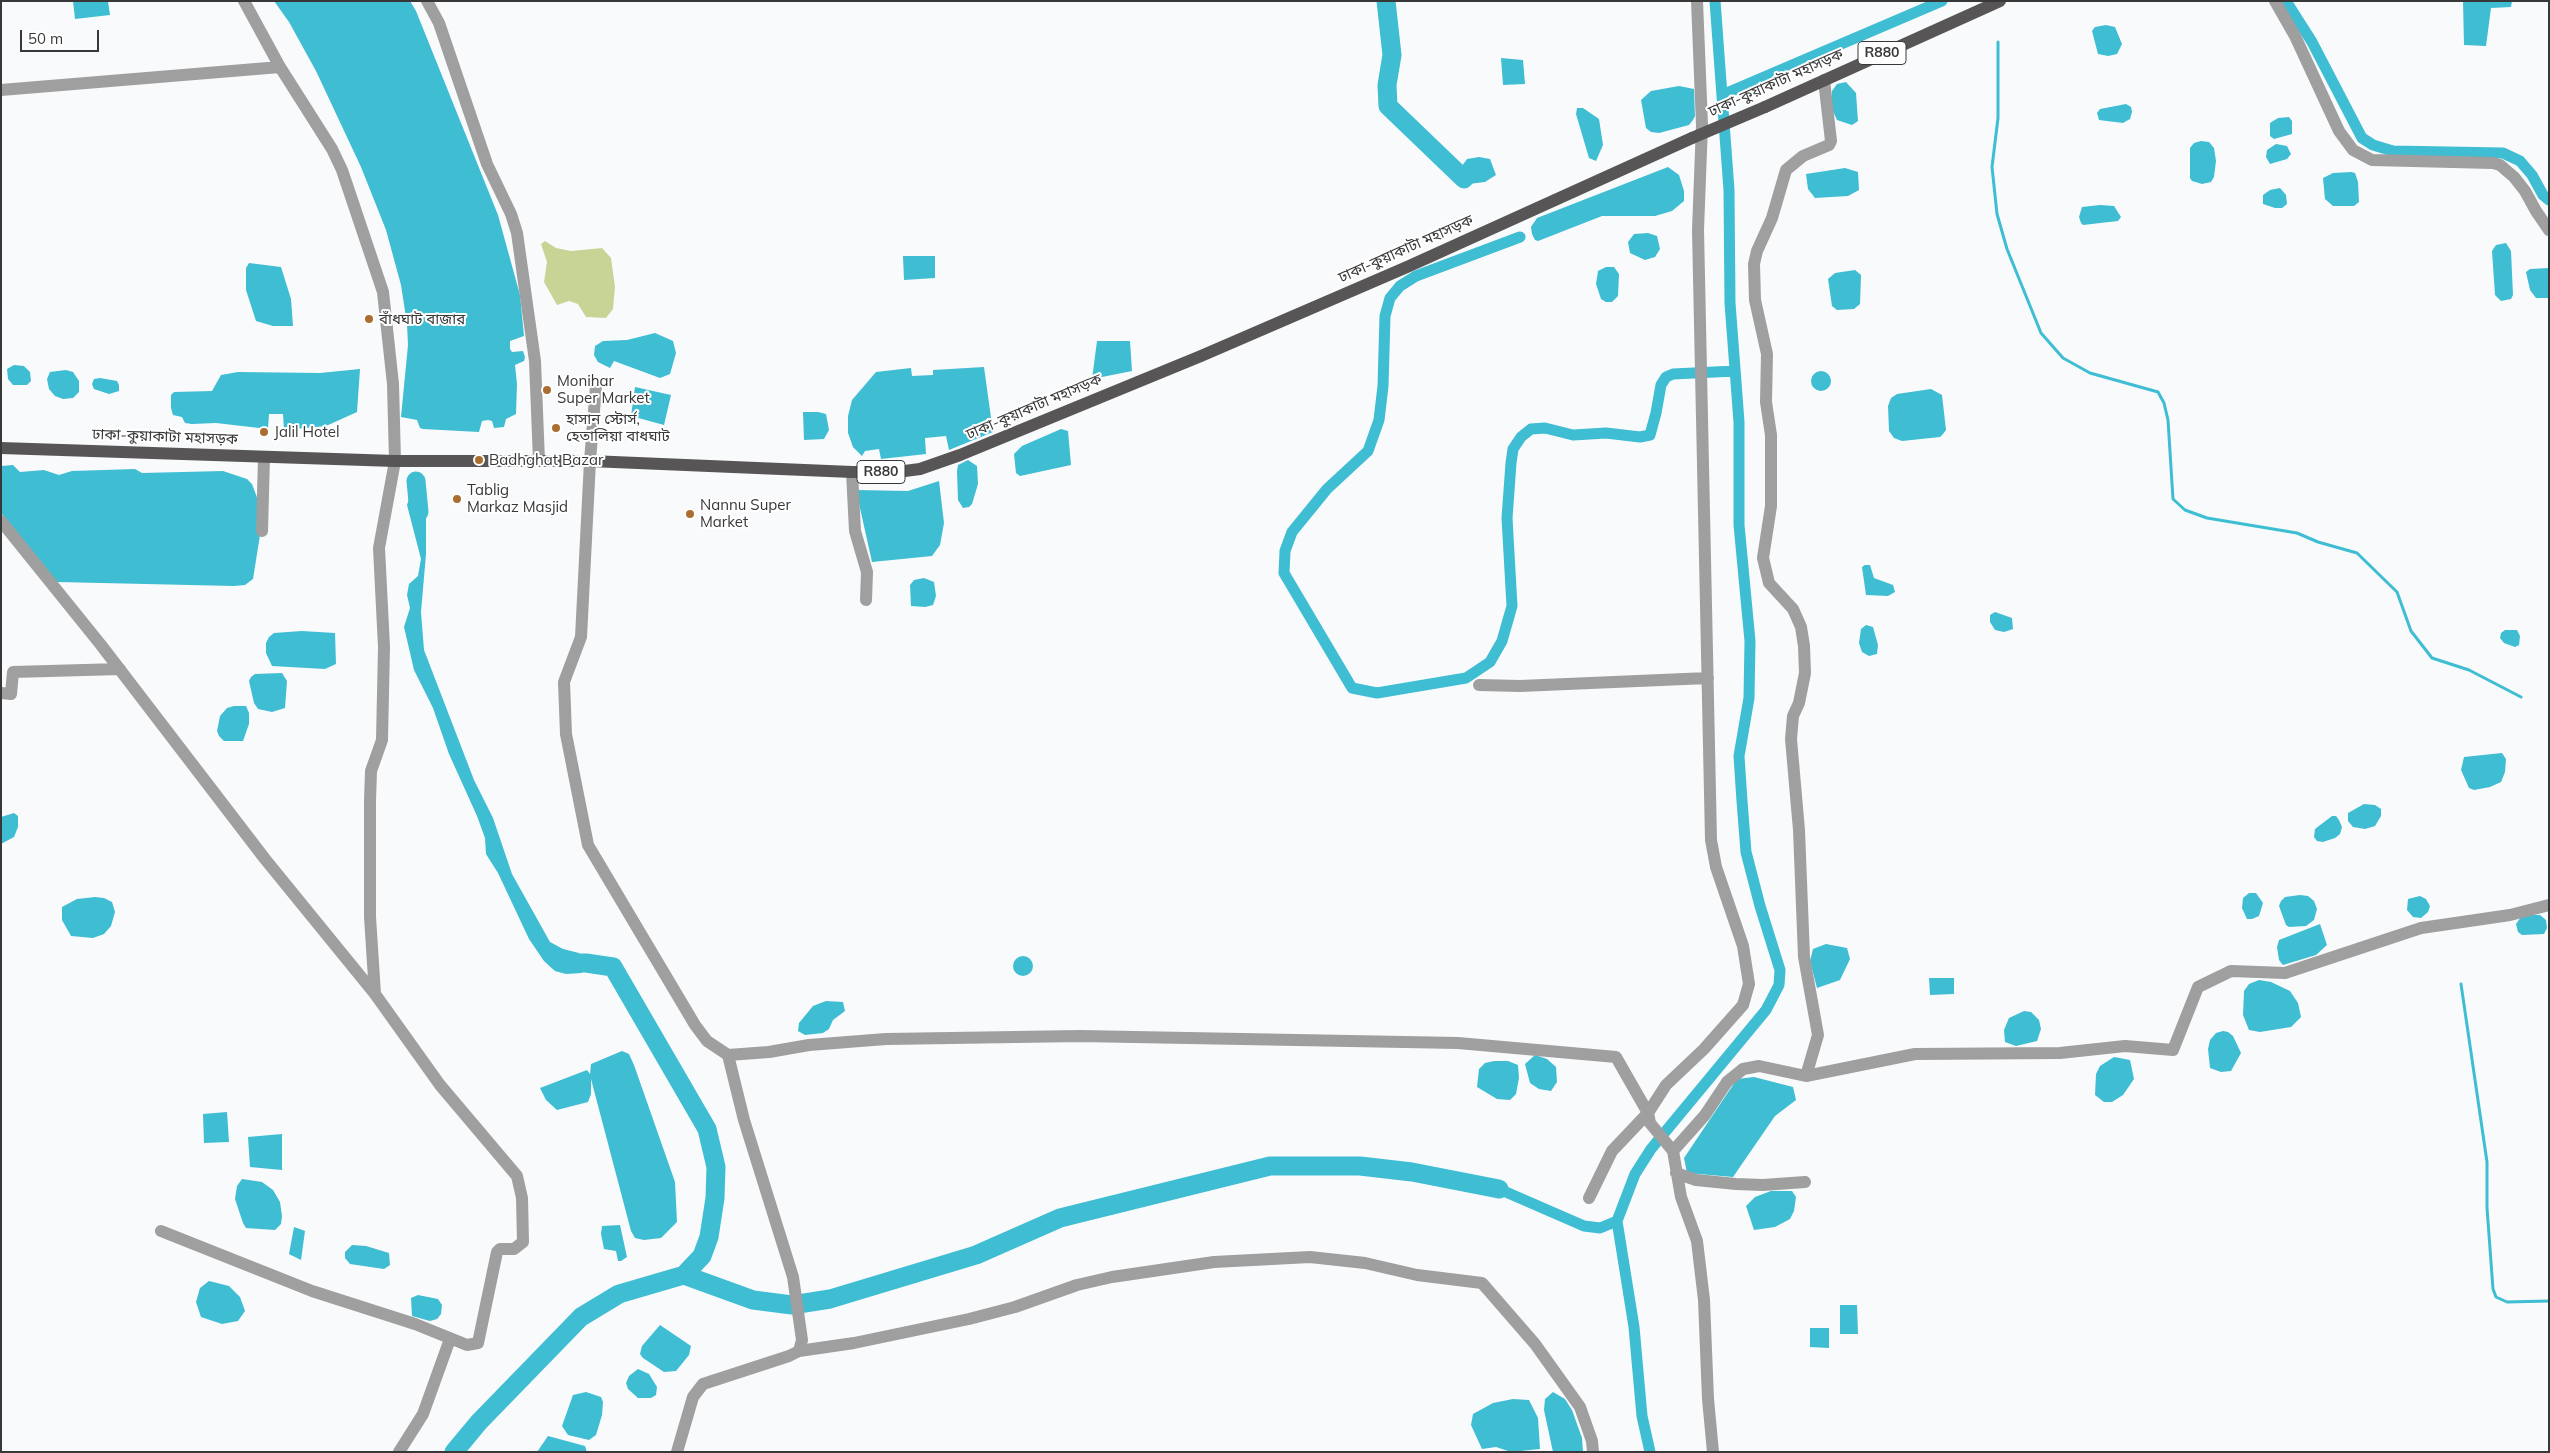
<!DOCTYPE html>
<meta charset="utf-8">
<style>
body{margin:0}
#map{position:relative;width:2550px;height:1453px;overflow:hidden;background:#f9fafc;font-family:Mulish,sans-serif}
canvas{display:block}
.frame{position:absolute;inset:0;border:2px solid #383839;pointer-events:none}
.scale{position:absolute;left:20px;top:30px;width:79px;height:22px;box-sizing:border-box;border:2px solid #383839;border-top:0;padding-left:6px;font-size:15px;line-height:18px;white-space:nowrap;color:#383839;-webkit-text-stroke:4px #fff;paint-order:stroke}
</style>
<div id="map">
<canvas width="2550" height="1453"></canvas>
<div class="frame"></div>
<div class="scale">50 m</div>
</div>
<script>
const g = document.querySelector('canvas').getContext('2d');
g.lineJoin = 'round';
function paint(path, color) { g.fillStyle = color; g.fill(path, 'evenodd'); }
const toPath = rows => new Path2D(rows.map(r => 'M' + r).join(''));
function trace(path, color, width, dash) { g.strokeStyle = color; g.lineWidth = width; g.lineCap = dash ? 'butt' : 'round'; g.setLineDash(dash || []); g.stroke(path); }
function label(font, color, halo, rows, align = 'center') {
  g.font = font + ' Mulish,"Noto Sans Bengali",sans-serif'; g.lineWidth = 4; g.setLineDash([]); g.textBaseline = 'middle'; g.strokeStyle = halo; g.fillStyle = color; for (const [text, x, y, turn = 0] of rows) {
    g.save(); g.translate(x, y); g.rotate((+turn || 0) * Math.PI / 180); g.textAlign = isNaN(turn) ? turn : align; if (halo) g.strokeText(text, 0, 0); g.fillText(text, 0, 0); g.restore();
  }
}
paint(toPath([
 [545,241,556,248,571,251,602,248,611,258,615,287,613,309,606,318,586,317,578,304,569,301,557,305,544,282,547,262,541,244]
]), '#c8d396');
paint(toPath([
 [73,1,108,1,110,15,75,19],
 [274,1,410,1,416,11,498,215,520,295,524,336,510,341,510,349,512,352,523,351,525,357,524,361,515,365,517,384,516,414,506,419,504,427,494,428,492,421,488,420,482,421,479,432,423,429,420,428,417,420,401,417,408,345,407,324,401,285,386,230,361,167,316,71,289,22],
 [2463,1,2512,1,2511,7,2491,8,2486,46,2464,45],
 [2106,25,2115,27,2122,44,2117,54,2108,56,2098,54,2092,31,2095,27],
 [1501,58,1523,60,1525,84,1503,85],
 [1846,82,1856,93,1858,121,1852,125,1837,120,1832,109,1832,91,1837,84],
 [1679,86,1694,89,1695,116,1693,120,1689,125,1659,133,1651,132,1646,128,1641,100,1651,91],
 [2126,104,2131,107,2132,112,2130,119,2123,123,2099,120,2097,113,2100,109],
 [1577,108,1583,108,1599,119,1603,145,1596,161,1589,158,1576,114],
 [2289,117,2292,121,2292,134,2274,139,2270,136,2270,123,2278,118],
 [2201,141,2209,142,2214,148,2216,161,2214,177,2211,182,2202,184,2192,181,2190,178,2190,148,2194,143],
 [2276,144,2287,146,2291,154,2287,159,2270,164,2266,157,2267,150],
 [1479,157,1490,159,1496,175,1485,182,1469,184,1463,176,1462,166,1467,159],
 [1668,167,1679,175,1684,191,1684,201,1672,211,1655,216,1602,216,1538,241,1535,240,1532,234,1531,227,1537,218],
 [1845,168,1858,172,1859,190,1848,196,1815,198,1808,189,1806,174],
 [2351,172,2355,173,2358,182,2359,202,2354,206,2333,206,2325,199,2323,178,2333,173],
 [2280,188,2286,195,2287,204,2282,208,2275,208,2263,204,2263,195,2270,190],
 [2100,205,2114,206,2121,217,2118,221,2083,225,2081,223,2079,217,2082,207],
 [1648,233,1657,236,1660,249,1655,257,1645,260,1630,253,1628,242,1634,234],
 [2506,243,2511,251,2513,295,2511,299,2501,301,2495,295,2492,251,2496,245],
 [903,256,935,256,935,278,904,280],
 [249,263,281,267,291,299,293,326,273,326,256,321,246,290,246,268],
 [1606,267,1614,267,1619,274,1618,296,1612,302,1606,302,1601,299,1596,284,1598,271],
 [2549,268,2549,298,2536,298,2530,290,2526,272,2530,269],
 [1855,270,1861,275,1860,304,1854,309,1837,310,1832,306,1828,279,1835,273],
 [655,333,673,341,676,353,670,374,660,378,614,361,610,368,598,362,594,355,595,346,603,341,627,340],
 [1097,341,1130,341,1132,371,1092,379],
 [14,365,24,366,30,372,31,381,27,385,13,385,8,379,7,369],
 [984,367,993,432,949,450,946,436,925,438,926,454,881,459,879,449,865,451,862,456,853,447,848,433,848,416,852,400,876,372,911,368,912,376,933,375,933,370],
 [360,369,357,412,326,426,284,430,283,414,269,414,268,429,216,423,192,424,185,423,182,417,173,415,171,408,171,395,174,392,212,391,221,375,238,372,320,373],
 [66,370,73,372,79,381,79,392,73,398,63,399,55,396,49,389,47,379,50,372],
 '1811 381a10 10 0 1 1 20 0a10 10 0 1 1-20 0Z',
 [100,378,117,381,119,385,119,391,109,394,94,389,92,384,94,379],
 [635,387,671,395,664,425,631,416],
 [1931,389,1942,395,1946,430,1943,434,1940,437,1902,441,1894,438,1889,431,1888,406,1891,398,1897,394],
 [803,412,818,412,826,414,829,430,824,439,804,440],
 [1061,429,1068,431,1071,465,1020,476,1016,473,1014,454,1022,446],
 [968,460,977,466,978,484,972,504,969,507,963,508,958,500,957,471,958,465],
 [13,465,20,472,44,470,59,475,72,471,135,469,142,473,223,471,247,479,252,484,258,500,260,535,253,579,245,585,234,586,57,582,1,513,1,466],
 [939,481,944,523,940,545,932,556,872,562,856,490,908,491],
 [415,486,419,487,419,494,425,503,426,517,426,554,421,612,424,650,474,780,493,818,512,874,550,942,563,949,579,953,582,973,566,974,555,971,544,961,529,939,498,873,486,854,485,838,477,816,449,754,433,708,414,670,404,627,410,608,407,595,409,584,418,576,421,559,407,505,409,499,414,494],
 [1865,565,1870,565,1874,578,1893,585,1895,592,1888,596,1866,595,1862,567],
 [924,578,934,582,936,596,933,605,925,607,911,606,910,585,914,580],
 [1995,612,2012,618,2013,629,2004,632,1995,630,1990,622,1990,615],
 [1866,625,1873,627,1878,645,1877,654,1869,656,1862,652,1859,643,1861,629],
 [2505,630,2517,630,2520,636,2519,645,2515,647,2504,643,2500,638,2501,633],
 [302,631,335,633,336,664,325,669,272,666,266,653,266,643,269,637,274,633],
 [282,673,287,681,285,708,272,712,258,709,254,703,249,681,251,677,255,674],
 [234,706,246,706,249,713,249,724,243,741,224,741,219,736,217,731,220,716,227,708],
 [2502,753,2506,759,2505,772,2501,782,2490,787,2474,790,2469,788,2461,770,2464,757],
 [2364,804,2375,805,2381,809,2381,816,2375,826,2365,829,2353,827,2348,821,2348,813],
 [14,813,18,816,18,827,14,837,1,844,1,817],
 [2332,816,2336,816,2339,820,2342,827,2340,834,2335,838,2323,842,2317,841,2314,837,2315,829],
 [2249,893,2256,893,2263,903,2259,916,2252,919,2247,919,2242,908,2243,898],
 [2300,895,2308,896,2314,901,2317,909,2314,920,2306,926,2289,927,2286,925,2279,906,2281,901,2285,897],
 [2420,896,2426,899,2430,906,2428,912,2421,918,2413,917,2407,910,2408,899],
 [95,897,104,898,112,902,115,912,111,926,104,934,93,938,71,936,62,920,62,907,77,899],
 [2531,915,2540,915,2546,920,2547,928,2544,934,2522,935,2518,932,2516,924,2521,917],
 [2320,924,2327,945,2316,955,2283,965,2279,960,2277,947,2279,940],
 [1826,944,1847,948,1850,959,1840,980,1817,988,1810,961,1813,949],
 '1013 966a10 10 0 1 1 20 0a10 10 0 1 1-20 0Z',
 [1929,978,1954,978,1954,994,1930,995],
 [2259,980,2271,982,2290,991,2298,1003,2301,1017,2291,1027,2260,1032,2249,1030,2243,1015,2244,991,2249,984],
 [826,1001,843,1002,845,1011,833,1020,829,1029,823,1033,805,1035,798,1031,799,1023,813,1006],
 [2024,1011,2031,1012,2039,1020,2041,1029,2037,1041,2016,1046,2005,1042,2004,1030,2009,1018],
 [2223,1031,2228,1032,2233,1036,2241,1053,2231,1071,2221,1072,2210,1068,2208,1049,2210,1040,2216,1033],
 [622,1051,629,1054,634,1065,675,1182,677,1222,661,1238,644,1240,635,1238,631,1231,591,1079,591,1094,588,1102,557,1110,546,1100,540,1088,587,1070,590,1074,591,1064],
 [1535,1055,1547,1059,1556,1067,1557,1082,1551,1091,1539,1089,1530,1083,1525,1064],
 [2114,1057,2130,1060,2134,1079,2123,1095,2112,1102,2104,1102,2095,1095,2096,1074,2100,1066],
 [1494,1061,1508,1061,1518,1065,1519,1078,1516,1094,1510,1100,1497,1099,1477,1087,1479,1069,1485,1063],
 [1754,1077,1793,1087,1796,1100,1775,1116,1733,1177,1687,1173,1684,1158,1737,1079],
 [227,1112,229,1142,204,1143,203,1114],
 [282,1134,282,1170,250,1167,248,1137],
 [242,1179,262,1182,273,1190,280,1202,282,1216,281,1224,275,1230,246,1228,243,1223,235,1199,237,1186],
 [1771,1191,1792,1191,1796,1197,1794,1211,1790,1219,1775,1227,1754,1230,1746,1206,1755,1197],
 [620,1225,627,1257,621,1261,618,1261,616,1251,604,1249,601,1234,602,1226],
 [294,1227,305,1231,301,1260,289,1254],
 [352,1245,366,1246,389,1253,390,1265,384,1269,350,1264,345,1258,345,1252],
 [209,1281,229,1286,240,1297,245,1311,238,1321,222,1324,201,1317,196,1302,200,1288],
 [418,1295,438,1299,442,1305,441,1314,437,1319,430,1321,412,1316,411,1298],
 [1840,1305,1857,1305,1858,1334,1840,1334],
 [660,1325,691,1346,689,1355,676,1371,664,1372,643,1358,640,1354,642,1346],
 [1810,1328,1829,1328,1829,1348,1810,1347],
 [638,1369,649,1374,657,1387,656,1395,651,1398,638,1398,628,1389,626,1383,629,1376],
 [586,1392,601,1397,603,1402,602,1415,596,1435,589,1440,568,1435,562,1426,573,1395],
 [1553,1392,1565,1399,1572,1410,1582,1438,1583,1452,1553,1452,1544,1410,1545,1399],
 [1513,1399,1529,1400,1538,1418,1540,1449,1511,1452,1496,1447,1482,1449,1471,1425,1473,1414,1493,1403],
 [548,1436,585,1446,587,1452,537,1452]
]), '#3ebdd3');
trace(toPath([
 [1998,42,1998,118,1992,167,1997,214,2007,249,2041,333,2063,358,2090,373,2158,392,2164,403,2168,420,2173,499,2185,510,2207,518,2297,533,2318,542,2357,553,2397,592,2411,631,2432,658,2469,670,2521,697],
 [2461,984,2487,1162,2487,1208,2493,1289,2496,1297,2507,1302,2549,1301]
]), '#3ebdd3', 3);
trace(toPath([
 [2286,1,2312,42,2362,138,2373,145,2393,151,2503,153,2520,161,2532,175,2543,195,2549,200],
 [1722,95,1942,1],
 [1520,237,1416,276,1400,286,1390,298,1385,316,1383,386,1379,420,1368,451,1327,489,1292,532,1285,551,1284,573,1352,688,1377,693,1466,678,1490,662,1502,641,1512,606,1507,518,1511,463,1513,449,1521,437,1531,429,1545,428,1573,435,1606,433,1640,437,1650,435,1656,413,1661,385,1666,377,1673,374,1735,371],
 [1499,1189,1584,1226,1600,1228,1617,1221,1635,1174,1651,1149,1766,1010,1779,985,1780,970,1760,906,1746,852,1742,801,1739,756,1749,698,1750,641,1739,525,1739,422,1730,303,1729,190,1715,1],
 [1617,1221,1634,1327,1642,1416,1650,1452]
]), '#3ebdd3', 11);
trace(toPath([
 [1386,1,1392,55,1387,85,1388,106,1464,179],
 [416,481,419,512],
 [556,959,566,963,586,963,613,967,707,1129,716,1167,715,1198,709,1237,702,1256,684,1275],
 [454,1452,479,1422,581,1317,619,1294,684,1275,753,1300,792,1305,830,1299,976,1255,1060,1218,1270,1166,1360,1166,1412,1172,1499,1189]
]), '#3ebdd3', 19);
trace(toPath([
 [244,1,280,67,332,149,342,170,383,292,393,384,395,461,379,548,384,647,382,740,371,771,370,801,370,917,375,994],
 [427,1,439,23,487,164,511,214,517,233,535,361,539,461],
 [2275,1,2295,36,2339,131,2353,150,2372,160,2493,163,2500,165,2514,177,2525,191,2536,211,2549,230],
 [1,90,280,67],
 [596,386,590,461,581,637,564,682,566,734,588,845,695,1025,707,1041,728,1055,744,1120,793,1277,802,1340,799,1351,789,1356,703,1384,693,1397,677,1452],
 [852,472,855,531,867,572,866,600],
 [1,521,101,645,265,859,375,994,440,1085,517,1176,522,1198,523,1242,514,1249,500,1249,497,1252,478,1343,467,1345,415,1324,312,1291,161,1231],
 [262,531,264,457],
 [1479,685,1520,686,1708,678],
 [1,693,11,694,13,672,120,669],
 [728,1055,769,1052,809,1045,886,1039,1080,1036,1458,1043,1616,1057,1648,1113,1650,1123,1673,1151,1681,1197,1697,1241,1704,1300,1708,1399,1713,1452],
 [1806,1076,1915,1054,2060,1053,2125,1046,2173,1050,2198,987,2231,971,2285,973,2421,928,2510,915,2549,905],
 [1673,1151,1705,1115,1727,1082,1743,1069,1759,1066,1806,1076,1818,1035,1804,957,1799,830,1791,739,1793,716,1799,703,1805,673,1804,646,1801,627,1793,609,1769,583,1763,558,1771,506,1771,435,1766,402,1767,354,1755,300,1754,264,1757,251,1772,218,1786,170,1803,156,1829,145,1831,141,1824,80],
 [1676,1173,1696,1180,1736,1184,1763,1185,1805,1182],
 [1589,1198,1612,1151,1648,1113,1666,1085,1704,1049,1743,1005,1749,984,1743,946,1716,867,1711,840,1698,230,1702,125,1697,1],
 [799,1351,854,1343,969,1319,1015,1307,1077,1285,1112,1277,1214,1262,1310,1257,1365,1263,1417,1275,1482,1283,1535,1344,1580,1407,1592,1441,1593,1452],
 [399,1452,423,1414,450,1339]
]), '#a09f9f', 12);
trace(toPath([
 [1765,107,2000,1],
 [1,448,395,461,590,461,852,472,897,472,920,469,960,455,1201,356,1407,267,1692,138]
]), '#575555', 12);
trace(toPath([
 [1692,138,1765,107]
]), '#575555', 12);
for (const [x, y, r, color] of [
 [369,319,5,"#a96e30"],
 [547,390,5,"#a96e30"],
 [556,428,5,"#a96e30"],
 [264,432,5,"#a96e30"],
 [479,460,5,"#a96e30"],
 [457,499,5,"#a96e30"],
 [690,514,5,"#a96e30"]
]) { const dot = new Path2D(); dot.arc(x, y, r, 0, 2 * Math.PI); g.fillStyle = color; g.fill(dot); trace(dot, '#fff', 2); }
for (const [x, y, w] of [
 [1882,53,48],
 [881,472,48]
]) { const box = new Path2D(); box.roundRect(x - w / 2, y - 11.5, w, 23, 4); g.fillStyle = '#fff'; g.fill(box); trace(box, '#383839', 1); }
label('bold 14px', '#383839', null, [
 ["R880",1882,53],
 ["R880",881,472]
]);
label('15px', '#383839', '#fff', [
 ["ঢাকা-কুয়াকাটা মহাসড়ক",1776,83,-24],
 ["ঢাকা-কুয়াকাটা মহাসড়ক",1406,249,-24],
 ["ঢাকা-কুয়াকাটা মহাসড়ক",1034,407,-23],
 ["ঢাকা-কুয়াকাটা মহাসড়ক",165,437,2]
]);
label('15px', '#383839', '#fff', [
 ["বাঁধঘাট বাজার",379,319],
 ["Monihar",557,381],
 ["Super Market",557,398],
 ["হাসান স্টোর্স,",566,419],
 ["হেতালিয়া বাধঘাট",566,436],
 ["Jalil Hotel",274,432],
 ["Badhghat Bazar",489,460],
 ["Tablig",467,490],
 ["Markaz Masjid",467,507],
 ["Nannu Super",700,505],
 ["Market",700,522]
], 'left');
</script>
